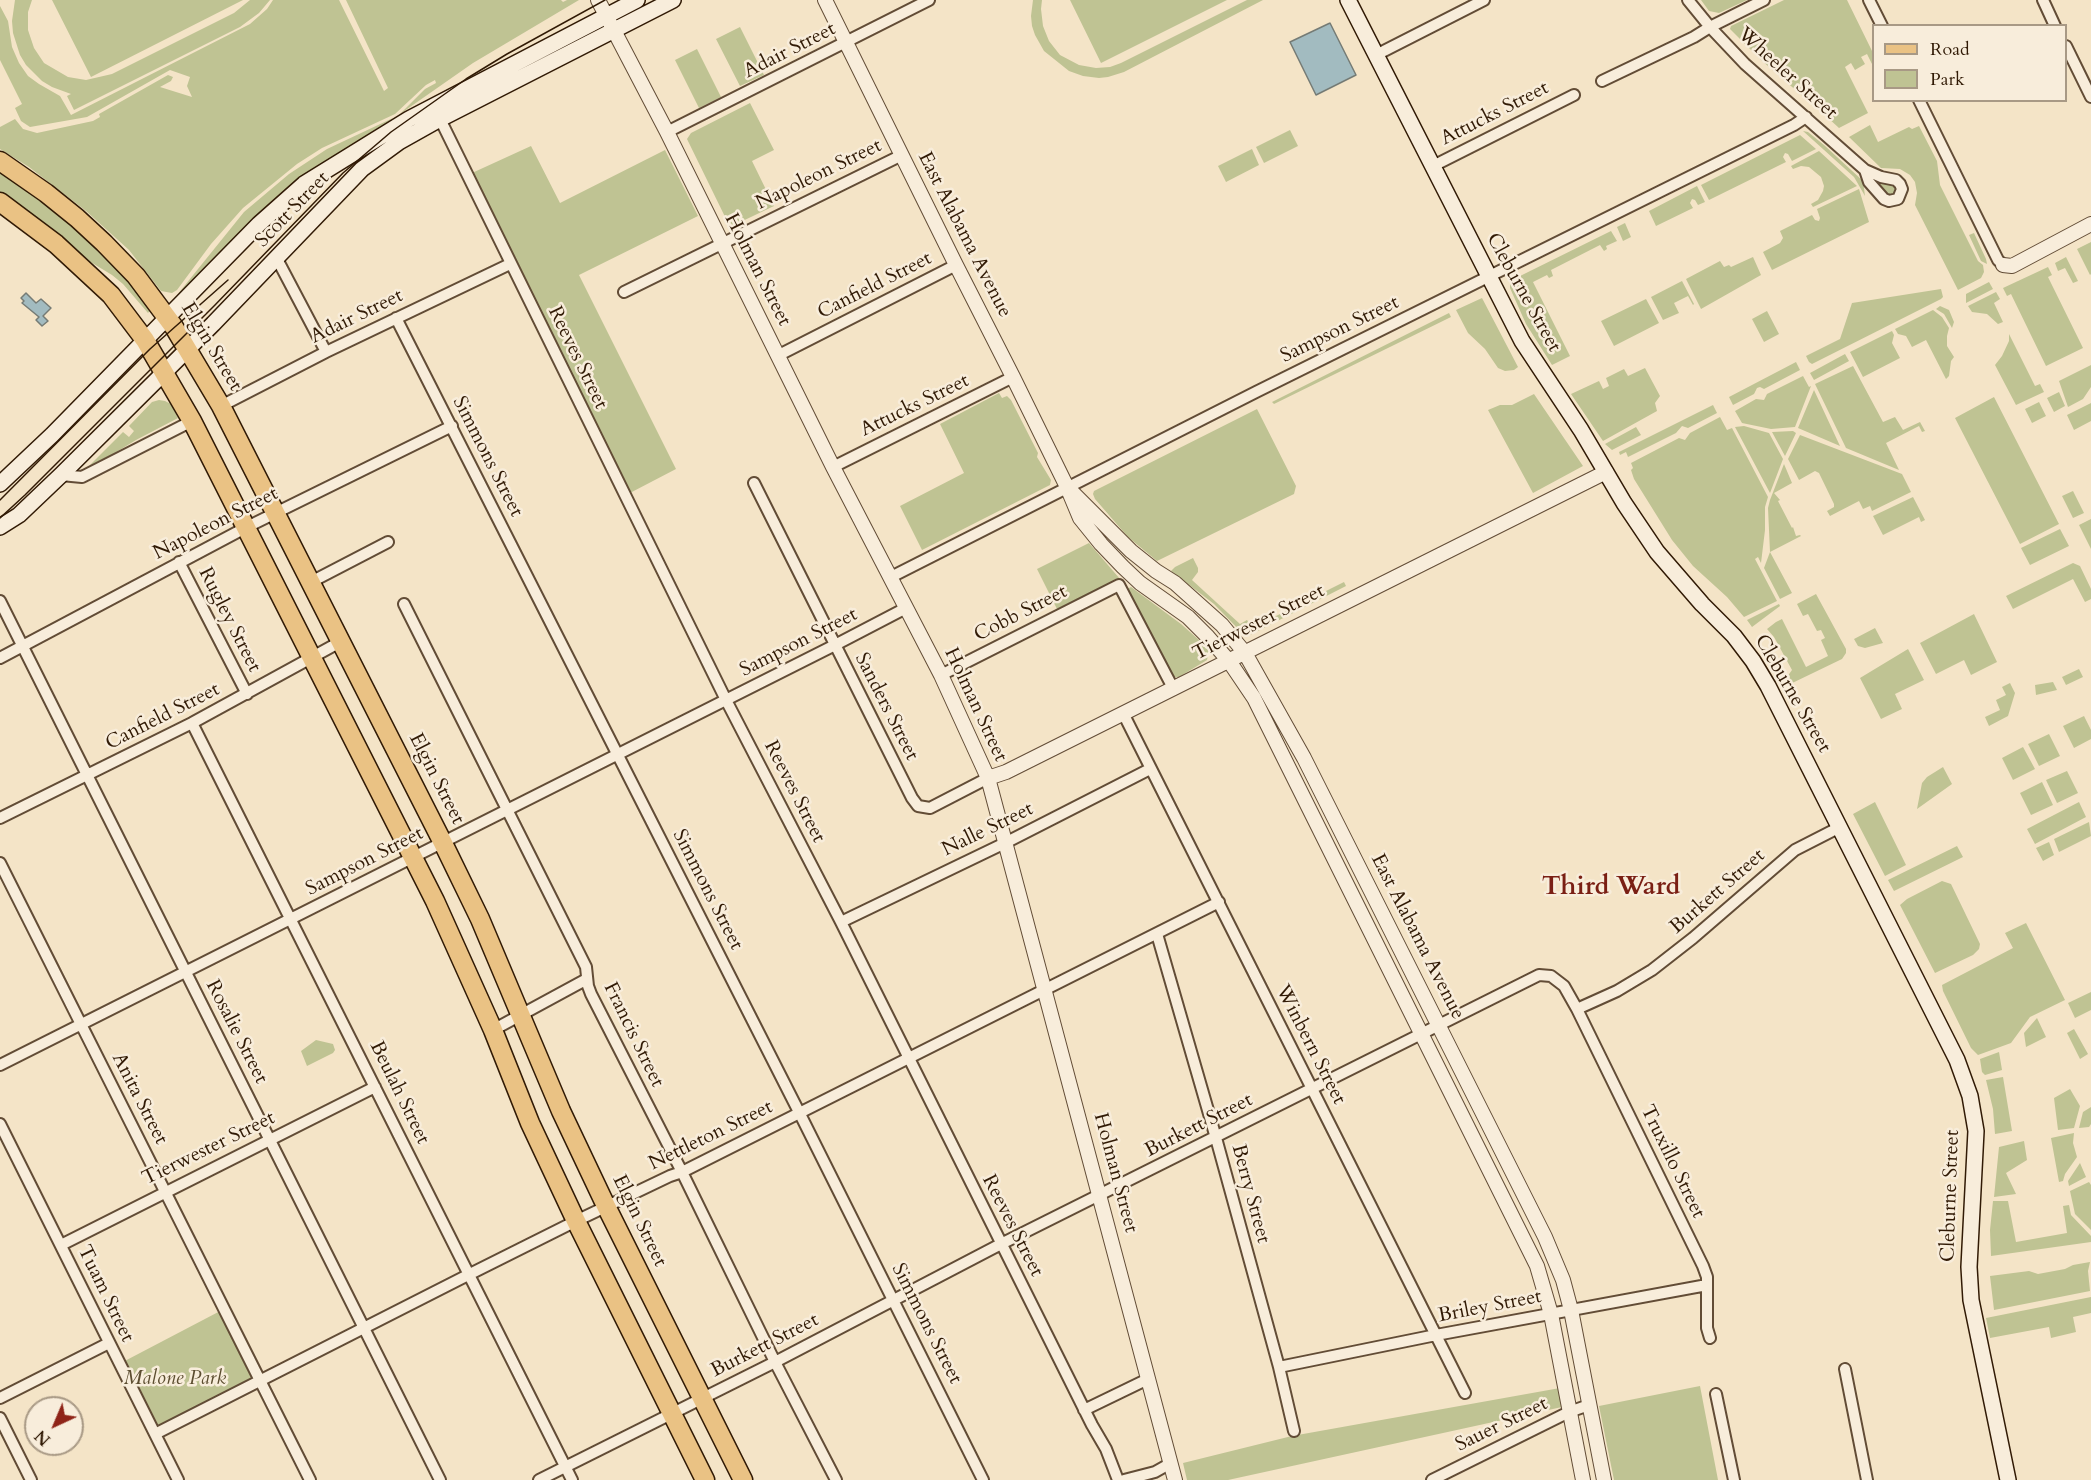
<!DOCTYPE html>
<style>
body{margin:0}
#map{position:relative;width:2091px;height:1480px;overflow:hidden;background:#f4e4c7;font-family:Cardo,serif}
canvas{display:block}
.legend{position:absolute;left:1872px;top:24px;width:195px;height:78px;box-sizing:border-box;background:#f8eddb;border:2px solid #a89985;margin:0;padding:8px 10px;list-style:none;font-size:18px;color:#311a05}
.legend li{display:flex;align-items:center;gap:12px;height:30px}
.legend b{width:30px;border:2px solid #a89985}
.north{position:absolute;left:24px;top:1396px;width:60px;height:60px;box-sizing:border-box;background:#f8eddb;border:2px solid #a89985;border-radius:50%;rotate:224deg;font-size:16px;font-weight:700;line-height:24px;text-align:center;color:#311a05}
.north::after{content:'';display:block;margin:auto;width:21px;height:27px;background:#8f2418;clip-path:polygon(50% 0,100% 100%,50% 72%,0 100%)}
</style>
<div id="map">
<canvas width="2091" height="1480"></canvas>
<ul class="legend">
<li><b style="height:8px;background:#eac284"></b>Road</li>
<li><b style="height:16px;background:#bfc393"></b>Park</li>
</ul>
<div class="north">N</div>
</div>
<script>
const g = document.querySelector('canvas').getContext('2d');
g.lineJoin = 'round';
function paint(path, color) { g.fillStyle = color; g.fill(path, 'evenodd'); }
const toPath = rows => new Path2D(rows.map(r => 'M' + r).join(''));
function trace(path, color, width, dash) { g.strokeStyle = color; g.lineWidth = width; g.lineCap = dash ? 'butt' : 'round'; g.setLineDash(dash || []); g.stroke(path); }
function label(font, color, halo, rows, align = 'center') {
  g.font = font + ' Cardo,serif'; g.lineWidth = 5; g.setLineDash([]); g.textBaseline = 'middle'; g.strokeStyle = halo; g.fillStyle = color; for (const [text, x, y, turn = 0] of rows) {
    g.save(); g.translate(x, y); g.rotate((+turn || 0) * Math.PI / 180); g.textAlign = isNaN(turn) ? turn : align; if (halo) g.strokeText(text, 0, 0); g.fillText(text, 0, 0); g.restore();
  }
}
paint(toPath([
 [15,0,32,0,28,12,28,30,34,48,44,63,68,77,86,80,112,74,234,13,250,0,270,0,259,13,240,27,74,110,67,96,71,94,52,87,42,81,26,65,20,55,13,33,12,21],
 [52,0,243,0,91,77],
 [273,0,339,0,384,91,388,88,346,0,561,0,563,2,567,0,579,0,473,63,400,114,425,89,436,83,435,80,426,85,395,114,322,148,297,164,243,208,211,244,177,290,172,293,161,291,129,250,86,211,29,167,0,149,0,127,15,119,23,129,37,133,93,121,100,117,99,114,168,75,173,77,171,81,160,87,192,97,187,86,190,77,170,70,87,117,30,127,21,121,15,108,22,104,0,60,0,6,8,21,12,47,19,63,28,76,39,84,60,96,71,115,250,24,267,9],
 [1033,0,1042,0,1041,9,1043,26,1049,41,1060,55,1079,65,1096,68,1110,67,1121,63,1247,0,1263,0,1124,72,1108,77,1099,78,1083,76,1069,71,1044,51,1035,35,1032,26,1031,16],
 [1070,0,1227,0,1101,63],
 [1701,0,1747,0,1719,13,1709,11],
 [1784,0,1847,0,1873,53,1873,66,1867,54,1861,57,1865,64,1855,70,1851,63,1845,67,1868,113,1839,128,1827,117,1832,113,1822,101,1814,106,1761,60,1730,29,1731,26],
 [740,27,764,75,740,86,716,39],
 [697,49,721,97,699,108,675,60],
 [750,103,774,150,752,161,774,206,730,227,687,139,691,133],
 [393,118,253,222,177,295,244,212,289,174,327,149],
 [1870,125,1878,142,1909,127,1912,129,1919,126,1937,161,1940,185,1978,261,1983,265,1984,272,1981,278,1958,290,1915,205,1917,193,1915,182,1910,175,1900,169,1881,168,1849,137],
 [1290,130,1298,146,1264,163,1256,147],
 [1803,131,1808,132,1824,145,1863,181,1865,196,1854,177],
 [1800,135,1816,149,1792,161,1788,154,1785,153,1783,157,1786,162,1709,200,1701,185],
 [531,146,560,203,665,150,698,216,579,275,676,469,628,494,472,173],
 [1252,149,1259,165,1226,182,1218,166],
 [1819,151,1857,186,1813,207,1811,204,1818,200,1823,191,1824,186,1821,177,1809,167,1801,166,1793,169,1791,166],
 [0,169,37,195,114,261,152,308,148,313,123,284,112,275,79,255,0,194],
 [1872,179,1885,184,1892,183,1898,188,1895,196,1887,196],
 [1697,186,1705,202,1698,205,1695,200,1692,199,1690,203,1693,208,1656,226,1649,211],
 [1859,189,1869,222,1772,270,1763,252,1780,243,1783,238,1780,231,1812,215,1815,220,1819,221,1820,218,1817,209],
 [1625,223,1631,237,1623,241,1617,227],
 [1611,231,1617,241,1606,246,1607,249,1604,251,1600,245,1551,270,1553,276,1549,278,1547,275,1533,282,1570,356,1552,365,1526,324,1510,288,1510,284,1516,278],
 [1974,233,1986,259,1987,264,1981,261,1969,235],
 [2091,242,2091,274,2090,275,2077,249],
 [1753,257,1761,275,1701,309,1686,279,1720,261,1724,267,1729,265,1731,267],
 [2066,257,2078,281,2073,283,2065,268,2058,271,2055,263],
 [2048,267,2052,275,2048,277,2083,348,2046,366,2011,294,2007,296,2003,288],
 [1682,281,1694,304,1693,305,1688,296,1674,303,1679,313,1663,320,1651,297],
 [1989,282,1993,289,1966,303,1966,294],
 [1941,289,1943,297,1941,299,1812,364,1809,362,1806,356,1840,339,1852,303],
 [1996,292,2000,299,1994,303,2003,322,1998,324,1987,314,1972,312,1968,306],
 [1482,298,1518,367,1514,370,1505,371,1498,368,1485,349,1468,333,1456,310],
 [1646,299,1659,323,1614,346,1601,321],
 [1940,306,1949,310,1954,322,1952,328,1944,314,1936,309],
 [1933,310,1942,317,1949,328,1947,336,1947,346,1954,357,1951,361,1949,376,1946,379,1926,340,1912,347,1906,336,1898,334,1895,329],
 [1767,311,1779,334,1764,342,1752,319],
 [1449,313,1451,317,1274,404,1272,402],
 [1892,331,1894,335,1892,343,1900,358,1863,377,1850,352],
 [2009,334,2035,386,2040,384,2044,392,2016,405,1995,365,2002,356,2009,341],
 [1845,354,1849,361,1814,380,1810,373],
 [1796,362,1800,370,1764,389,1760,387,1757,388,1754,394,1733,405,1729,397],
 [2091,365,2091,387,2083,399,2068,407,2059,381],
 [1853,366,1883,422,1895,417,1903,430,1920,422,1925,431,1922,432,1919,426,1886,443,1899,470,1846,448,1815,384],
 [1645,368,1660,396,1655,403,1657,411,1603,441,1571,394,1599,381,1603,389,1609,386,1606,378,1624,369,1628,376],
 [1803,376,1809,387,1811,386,1795,427,1771,429,1742,423,1735,411,1756,399,1764,400,1767,394],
 [1814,390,1840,446,1798,428],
 [2059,392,2065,406,2054,412,2047,398],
 [999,393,1002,398,1007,396,1011,400,1038,453,1037,457,1051,480,1050,485,922,550,900,506,964,473,940,424],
 [1534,394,1583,466,1533,493,1488,410,1500,405,1512,405],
 [1994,397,2059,524,2020,544,1955,418],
 [159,400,165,401,171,404,178,418,136,440,113,454,89,466,123,432,129,437,134,431,129,426,152,402],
 [2039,402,2046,416,2032,423,2025,409],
 [2091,403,2091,421,2074,430,2067,415],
 [1713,405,1717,413,1688,428,1682,426,1676,433,1628,457,1626,452,1620,455,1619,452],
 [1257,409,1296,486,1294,494,1157,561,1128,537,1095,499,1093,494,1094,491],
 [1720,417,1727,430,1732,428,1768,497,1765,507,1765,530,1761,563,1758,557,1755,559,1777,601,1744,617,1727,597,1693,566,1672,540,1634,479,1631,470,1633,468,1631,463,1679,438,1685,440,1690,433],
 [1744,426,1769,433,1783,459,1770,493,1735,427],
 [1636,427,1641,435,1612,450,1605,444],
 [1793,431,1796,433,1785,456,1772,432],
 [1800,435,1902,474,1911,492,1872,511,1870,506,1863,509,1859,501,1830,516,1827,511,1834,507,1834,504,1819,473,1815,471,1799,480,1788,459],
 [1784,464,1792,483,1774,493,1780,500,1778,501,1792,528,1793,527,1796,536,1800,535,1801,536,1770,552,1792,593,1780,599,1764,568,1770,552,1768,508,1770,500],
 [2073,491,2084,513,2073,518,2062,496],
 [1913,497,1925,520,1921,522,1919,517,1883,535,1873,516],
 [2091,519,2091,549,2079,525],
 [2060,529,2069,546,2030,565,2021,548],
 [1089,543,1120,579,1057,609,1037,569],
 [1193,558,1198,568,1198,572,1192,580,1240,624,1247,620,1252,628,1344,582,1346,586,1246,637,1214,604,1171,571,1175,567],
 [2073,563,2080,566,2091,589,2091,599,2085,602,2073,579,2013,609,2006,596],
 [1131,587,1181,624,1199,640,1209,651,1207,660,1179,677,1174,677,1127,589],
 [1816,594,1846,649,1846,653,1842,659,1784,687,1782,684,1792,670,1774,637,1767,629,1776,622,1782,619,1806,667,1828,656,1821,640,1825,638,1821,630,1817,631,1808,614,1803,616,1797,604],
 [1779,604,1780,606,1752,627,1747,620],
 [1974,614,1997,662,1971,675,1964,660,1936,674,1920,643],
 [1875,628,1883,643,1865,648,1858,646,1854,639],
 [1908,649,1924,680,1895,694,1902,709,1881,719,1860,678],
 [2079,669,2083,677,2066,685,2062,677],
 [2053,682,2057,690,2036,695,2035,685],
 [2010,683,2015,693,2008,716,1989,726,1985,717,2000,710,1996,700,2006,695,2002,687],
 [2084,716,2091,730,2091,739,2074,748,2063,726],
 [2049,734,2060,756,2039,766,2028,744],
 [2023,747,2035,769,2013,780,2002,758],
 [1943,767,1952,784,1917,809,1922,783,1927,777],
 [2067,771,2078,793,2057,803,2046,780],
 [2042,782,2053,805,2031,815,2020,793],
 [1875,802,1906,865,1885,876,1853,814],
 [2079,802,2086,817,2035,844,2027,829],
 [2089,822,2091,836,2059,852,2054,839],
 [2049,842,2054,855,2043,861,2036,848],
 [1957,846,1963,857,1894,891,1888,880],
 [1942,881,1951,884,1980,944,1979,949,1973,955,1935,973,1900,905,1907,899],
 [2026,923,2065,1000,2030,1017,2011,1043,1978,1055,1971,1048,1943,991,1942,985,2013,948,2005,933],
 [2091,992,2091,1010,2075,1018,2068,1003],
 [2037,1018,2046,1037,2026,1047,2024,1033],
 [2074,1029,2088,1054,2080,1059,2067,1033],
 [316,1040,333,1044,335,1050,333,1053,307,1066,301,1051],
 [1999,1052,2002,1070,1985,1075,1982,1072,1980,1059],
 [2003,1077,2012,1131,1995,1134,1993,1109,1986,1080],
 [2070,1089,2080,1106,2074,1128,2058,1130,2054,1098],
 [2091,1107,2091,1124,2089,1127,2079,1128,2083,1112],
 [2074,1133,2073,1143,2077,1157,2065,1174,2063,1181,2059,1182,2051,1138],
 [2024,1141,2027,1160,2006,1173,2016,1194,1994,1197,1999,1147],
 [2080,1163,2086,1177,2069,1186,2068,1181],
 [2089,1182,2091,1185,2091,1230,2075,1214,2070,1191],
 [1993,1201,2008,1201,2016,1242,2067,1233,2063,1206,2069,1205,2071,1215,2091,1236,2091,1242,1991,1256,1990,1230],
 [2090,1262,2088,1271,2090,1291,1994,1310,1990,1276,2029,1271,2038,1274,2065,1269,2073,1265],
 [2091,1297,2091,1313,2073,1317,2076,1332,2051,1338,2049,1327,1990,1338,1986,1318],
 [224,1309,260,1380,155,1434,119,1364],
 [1700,1386,1718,1480,1614,1480,1599,1406],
 [1560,1388,1562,1407,1228,1480,1187,1480,1183,1463,1292,1436]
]), '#bfc393');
const water = toPath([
 [1330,23,1356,75,1316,95,1290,42,1330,23],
 [26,293,36,303,41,299,51,308,43,316,48,321,42,326,36,320,39,317,22,303,24,301,21,298,26,293]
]);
paint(water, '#a2bbc0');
trace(water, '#757b75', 1.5);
const minor = toPath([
 [1688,0,1710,27,1745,64,1865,170,1881,177,1896,180,1900,184,1902,189,1898,199,1889,201,1884,199,1869,182,1865,170],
 [1869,0,1882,26],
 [2043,0,2055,26],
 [2066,46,2091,97],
 [1376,55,1484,0],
 [1602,81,1694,37,1710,27,1764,0],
 [1919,100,1998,260,2003,265],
 [440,119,726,700,841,922,1092,1425,1106,1449,1118,1480],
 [667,132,929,0],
 [1433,166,1574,95],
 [276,257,326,352],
 [624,292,902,155],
 [396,318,799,1112,983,1480],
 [779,355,956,265],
 [221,406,326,352,510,264],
 [833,467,1013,377],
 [61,475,82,477,192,421],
 [754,483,912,798,918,806,930,808,988,778],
 [179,562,247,694],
 [891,577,1256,392,1794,125,1806,117],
 [311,582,388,542],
 [0,601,440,1480],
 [404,604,586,967,588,986,591,994,682,1172,775,1362,836,1480],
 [0,658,245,528,452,426],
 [941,675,1119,585,1173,688],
 [1123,713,1465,1393],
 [192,723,572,1480],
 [0,818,192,723,340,642],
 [0,863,310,1480],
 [841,922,1005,843,1150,769],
 [1157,934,1216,1138,1279,1367,1294,1431],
 [1577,1009,1617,991,1652,970,1693,938,1795,850,1840,827],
 [493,1030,587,979],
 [0,1065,835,645,906,608],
 [0,1124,178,1480],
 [61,1245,375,1087],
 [1279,1367,1436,1335,1707,1285],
 [1845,1369,1867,1480],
 [1716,1394,1734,1480],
 [0,1398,109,1343],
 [1084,1410,1148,1379],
 [0,1418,31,1480],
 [155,1434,468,1275,576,1221,670,1176,682,1172,1219,902],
 [539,1480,775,1362,1001,1244,1539,975,1551,976,1564,986,1577,1009,1703,1266,1707,1277,1707,1328,1710,1338],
 [1124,1480,1155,1472,1171,1463],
 [1432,1480,1569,1412,1589,1405]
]);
const tertiary = toPath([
 [598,0,667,132,833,467,941,675,988,778,1175,1480],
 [825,0,956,265,1013,377,1067,487,1080,518,1101,544,1123,567,1140,583,1188,617,1208,637,1229,661,1254,698,1537,1266,1551,1314,1583,1480],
 [2003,265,2012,266,2091,224],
 [1071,491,1131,551,1156,571,1175,583,1222,625,1245,653,1304,758,1545,1237,1563,1280,1571,1310,1604,1480],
 [988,778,1006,772,1606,472]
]);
const secondary = toPath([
 [1348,0,1522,341,1581,430,1624,503,1657,552,1702,604,1734,636,1753,661,1768,686,1957,1060,1970,1096,1976,1131,1969,1267,1971,1300,2008,1480],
 [0,484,52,435,259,224,304,184,409,119,637,0],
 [0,527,19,515,61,475,213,324,362,169,399,142,440,119,673,0]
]);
const primary = toPath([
 [0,161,46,193,77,218,104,243,136,276,174,327,221,406,443,843,480,919,561,1111,606,1206,743,1480],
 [0,202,56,244,111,295,145,340,192,421,435,901,493,1030,530,1123,576,1221,705,1480]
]);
trace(minor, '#624c36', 14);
trace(tertiary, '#624c36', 16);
trace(secondary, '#311a05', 18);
trace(primary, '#311a05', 21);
trace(minor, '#f8eddb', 10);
trace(tertiary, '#f8eddb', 14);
trace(secondary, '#f8eddb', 15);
trace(primary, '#eac284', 18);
trace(toPath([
 [0,500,150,349,228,280],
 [0,518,25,495,215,305,343,173,391,132,466,79,507,54,605,0]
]), '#311a05', 1.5);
label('20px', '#311a05', '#f8eddb', [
 ["Adair Street",790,51,-27],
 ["Wheeler Street",1787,74,42],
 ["Attucks Street",1495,114,-27],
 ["Napoleon Street",819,175,-26],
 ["Scott Street",293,210,-46],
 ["East Alabama Avenue",964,235,63],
 ["Holman Street",757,270,63],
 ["Canfield Street",875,286,-27],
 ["Cleburne Street",1523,293,61],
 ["Adair Street",357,317,-26],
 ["Sampson Street",1340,330,-26],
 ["Elgin Street",211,347,59],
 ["Reeves Street",577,358,64],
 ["Attucks Street",915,406,-26],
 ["Simmons Street",487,457,63],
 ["Napoleon Street",216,524,-27],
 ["Cobb Street",1021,614,-27],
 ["Rugley Street",229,620,63],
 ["Tierwester Street",1259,623,-27],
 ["Sampson Street",799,643,-27],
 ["Cleburne Street",1792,694,60],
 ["Holman Street",975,705,65],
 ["Sanders Street",886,707,63],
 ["Canfield Street",163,717,-27],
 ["Elgin Street",436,779,63],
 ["Reeves Street",794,792,63],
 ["Nalle Street",988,830,-26],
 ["Sampson Street",365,862,-27],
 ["Simmons Street",707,890,63],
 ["Burkett Street",1718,892,-41],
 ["East Alabama Avenue",1417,937,63],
 ["Rosalie Street",236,1032,63],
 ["Francis Street",633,1035,64],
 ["Winbern Street",1310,1045,63],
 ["Beulah Street",399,1093,64],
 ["Anita Street",139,1099,63],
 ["Burkett Street",1199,1126,-27],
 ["Nettleton Street",711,1136,-26],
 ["Tierwester Street",209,1149,-26],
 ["Truxillo Street",1672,1162,64],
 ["Holman Street",1115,1173,75],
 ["Berry Street",1250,1194,75],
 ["Cleburne Street",1951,1196,-88],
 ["Elgin Street",639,1221,64],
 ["Reeves Street",1012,1226,63],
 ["Tuam Street",105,1294,64],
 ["Briley Street",1490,1307,-11],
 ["Simmons Street",926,1324,63],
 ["Burkett Street",765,1346,-27],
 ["Sauer Street",1502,1425,-26]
]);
label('italic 20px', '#5c4d30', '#f8eddb', [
 ["Malone Park",175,1379]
]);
label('bold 26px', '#7a1f14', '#f8eddb', [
 ["Third Ward",1611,888]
]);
</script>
